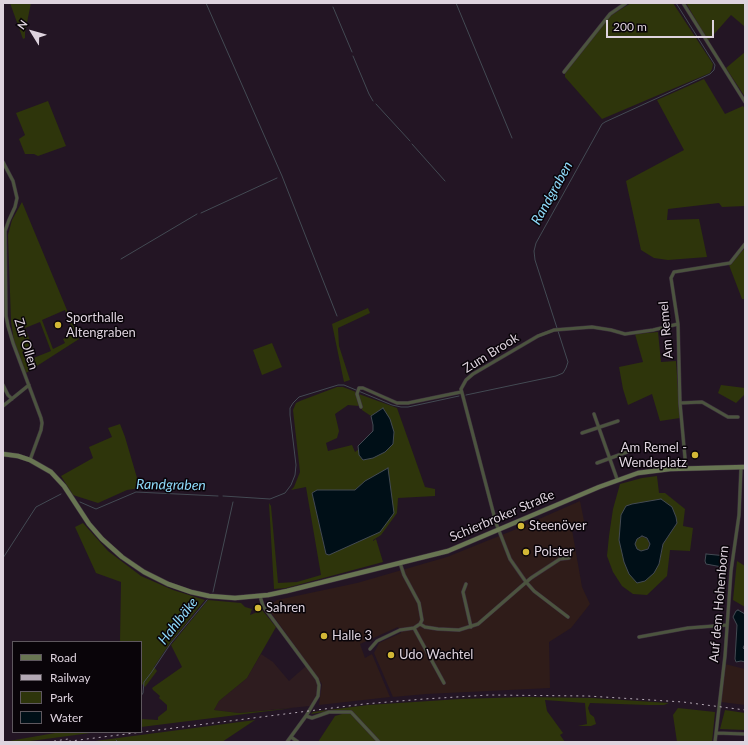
<!DOCTYPE html>
<meta charset="utf-8">
<style>
body{margin:0}
#map{position:relative;width:748px;height:745px;overflow:hidden;background:#231524;font-family:Lato,sans-serif}
canvas{display:block}
.frame{position:absolute;inset:0;border:4px solid #ded3de;pointer-events:none}
.legend{position:absolute;left:12px;top:641px;width:130px;height:92px;box-sizing:border-box;background:#090409;border:1px solid #5e575e;margin:0;padding:5px 7px;list-style:none;font-size:12px;color:#ded3de}
.legend li{display:flex;align-items:center;gap:8px;height:20px}
.legend b{width:20px;border:1px solid #5e575e}
.north{position:absolute;left:12px;top:12px;width:40px;height:40px;-webkit-text-stroke:3px #090409;paint-order:stroke;rotate:307deg;font-size:11px;font-weight:700;line-height:16px;text-align:center;color:#ded3de}
.north::after{content:'';display:block;margin:auto;width:14px;height:18px;background:#ded3de;clip-path:polygon(50% 0,100% 100%,50% 72%,0 100%)}
.scale{position:absolute;left:606px;top:20px;width:108px;height:18px;box-sizing:border-box;border:2px solid #ded3de;border-top:0;padding-left:5px;font-size:12px;line-height:14px;white-space:nowrap;color:#ded3de;-webkit-text-stroke:3px #090409;paint-order:stroke}
</style>
<div id="map">
<canvas width="748" height="745"></canvas>
<div class="frame"></div>
<ul class="legend">
<li><b style="height:5px;background:#687552"></b>Road</li>
<li><b style="height:5px;background:#b3a8b4"></b>Railway</li>
<li><b style="height:11px;background:#2e350b"></b>Park</li>
<li><b style="height:11px;background:#000f17"></b>Water</li>
</ul>
<div class="north">N</div>
<div class="scale">200 m</div>
</div>
<script>
const g = document.querySelector('canvas').getContext('2d');
g.lineJoin = 'round';
function paint(path, color) { g.fillStyle = color; g.fill(path, 'evenodd'); }
const toPath = rows => new Path2D(rows.map(r => 'M' + r).join(''));
function trace(path, color, width, dash) { g.strokeStyle = color; g.lineWidth = width; g.lineCap = dash ? 'butt' : 'round'; g.setLineDash(dash || []); g.stroke(path); }
function label(font, color, halo, rows, align = 'center') {
  g.font = font + ' Lato,sans-serif'; g.lineWidth = 3; g.setLineDash([]); g.textBaseline = 'middle'; g.strokeStyle = halo; g.fillStyle = color; for (const [text, x, y, turn = 0] of rows) {
    g.save(); g.translate(x, y); g.rotate((+turn || 0) * Math.PI / 180); g.textAlign = isNaN(turn) ? turn : align; if (halo) g.strokeText(text, 0, 0); g.fillText(text, 0, 0); g.restore();
  }
}
paint(toPath([
 [580,501,585,526,572,530,582,587,590,604,571,628,549,642,550,688,426,694,393,697,374,653,379,643,401,633,398,627,360,644,365,658,372,654,390,697,319,705,322,684,267,607,277,600,357,583,447,557,514,530],
 [725,664,745,669,745,705,721,702]
]), '#2f1c19');
paint(toPath([
 [261,654,273,662,289,681,306,666,318,684,318,692,310,706,239,713,214,710,219,701,247,678]
]), '#2e1c1f');
paint(toPath([
 [10,3,31,3,25,32,25,38,23,39],
 [631,3,673,3,713,64,712,69,710,73,602,119,565,77,565,73,610,16],
 [686,3,745,3,745,38,744,26,731,15,708,41],
 [745,52,745,97,726,68],
 [704,79,725,114,743,106,745,109,745,206,722,207,719,203,668,209,667,220,699,219,707,257,668,260,654,258,641,250,626,181,684,150,657,100],
 [48,101,66,146,38,156,34,154,25,154,19,139,25,135,16,113],
 [22,202,79,339,26,373,14,342,11,321,8,235,12,220],
 [65,310,73,331,70,332,72,335,63,339,65,343,53,349,42,320],
 [40,322,51,351,26,361,22,352,33,348,25,328],
 [745,248,745,299,742,299,729,265],
 [368,308,370,313,338,328,339,346,350,380,344,382,332,324],
 [658,332,661,362,676,361,680,418,660,421,652,394,628,405,623,389,619,367,643,362,635,334],
 [272,343,282,367,262,375,253,350],
 [721,385,745,388,745,394,736,403,718,393],
 [337,387,343,387,356,392,359,406,348,405,335,414,339,431,337,438,326,443,328,451,352,445,355,452,359,449,359,455,363,460,383,408,371,416,362,410,359,394,397,408,425,487,435,489,435,496,398,498,397,513,381,535,373,540,373,541,376,539,383,562,286,588,274,589,269,503,271,506,278,583,297,582,321,575,306,487,291,490,294,487,300,472,293,410,296,403,300,401],
 [317,490,355,490,326,554,312,493],
 [120,424,125,437,140,488,127,490,98,503,73,495,61,476,93,458,89,447,112,437,108,428],
 [657,476,659,493,665,493,685,509,683,526,693,528,690,551,670,550,667,576,647,595,633,594,622,586,613,572,607,556,609,536,613,509,620,484,642,478],
 [677,523,663,544,659,564,619,540],
 [83,523,108,551,141,576,173,590,205,600,170,643,154,667,157,671,145,687,141,683,141,642,120,642,121,582,96,573,75,527],
 '635 544a7 7 0 1 1 14 0a7 7 0 1 1-14 0Z',
 [737,561,745,566,745,607,733,600],
 [208,600,241,603,245,607,252,609,250,615,262,610,276,627,247,678,219,701,214,710,239,713,293,708,141,727,141,719,158,720,158,717,167,710,167,705,159,698,160,696,153,690,152,688,182,667,171,645],
 [524,697,592,698,669,703,664,705,648,705,590,703,588,708,590,714,594,717,596,724,591,726,578,726,587,724,585,703,545,700,547,711,563,733,560,735,565,742,318,742,335,716,342,714,340,710,311,714,313,712,368,705,460,699],
 [678,708,715,712,712,742,677,742,673,715],
 [725,710,745,713,745,730,720,729],
 [255,720,222,742,78,742,95,741],
 [61,732,98,732,23,742,3,742]
]), '#2e350b');
const water = toPath([
 [383,408,390,419,394,432,393,444,385,452,373,458,363,460,359,455,358,446,373,431,373,425,371,416,383,408],
 [388,468,394,513,380,532,329,555,326,554,312,493,317,490,355,490,365,481,388,468],
 [661,499,672,507,676,517,677,523,663,544,659,564,654,573,645,581,637,583,629,574,624,562,619,540,621,515,626,506,632,504,661,499],
 [642,536,647,538,650,544,648,549,641,551,637,549,635,544,637,539,642,536],
 [706,554,727,556,726,566,722,567,706,564,705,561,706,554],
 [738,610,745,614,745,644,743,648,745,650,745,662,741,661,736,662,735,659,737,625,733,617,736,611,738,610]
]);
paint(water, '#000f17');
trace(water, '#434a53', 1);
trace(toPath([
 [206,3,282,176,337,316],
 [456,3,512,138],
 [333,7,352,52],
 [353,56,369,94,373,101],
 [376,104,410,141],
 [412,144,445,181],
 [201,213,277,178],
 [121,259,197,214],
 [466,395,556,376,563,373,566,368,568,362,535,260,534,251,536,243,602,124,605,122,710,74,714,70,715,65,676,3],
 [223,496,270,499,285,493,291,485,295,475,296,465,290,415,290,408,293,403,299,397,338,385,344,385,392,405,401,407,408,407,459,396],
 [80,502,96,509,136,492,218,496],
 [3,558,36,507,61,494],
 [213,592,233,502],
 [141,696,143,693,144,682,151,673,171,643,207,600],
 [116,740,118,742]
]), '#434a53', 1);
const minor = toPath([
 [683,3,745,102],
 [564,72,610,14,626,3],
 [3,162,13,181,17,198,15,207,9,220,5,231,6,316,8,326,13,343,41,418,42,423,41,430,30,460],
 [3,385,8,395,12,399],
 [680,403,702,402,728,417,738,417],
 [3,406,29,385],
 [361,407,357,394,359,388,363,388,397,403,408,403,461,392],
 [594,414,617,479],
 [582,433,618,421],
 [597,463,638,448],
 [686,469,680,403,678,324,671,278,674,272,730,263,745,244],
 [400,563,404,575,419,603,422,620,420,624],
 [466,584,463,592,471,627],
 [260,596,263,606,317,679,319,685,318,696,306,716,287,742],
 [568,617,534,591,526,582,510,559,496,523,461,389,466,380,473,374,538,336,554,330,592,327,611,330,625,334,653,330,678,324],
 [414,628,444,683],
 [639,637,688,628,727,625],
 [370,649,377,641,400,630,414,628,420,624,425,627,438,629,459,630,478,624,531,578,560,559,569,558],
 [306,716,312,718,329,712,351,712,379,742],
 [716,733,745,734],
 [291,737,298,742],
 [715,742,725,656,731,571,739,515,741,468]
]);
const secondary = toPath([
 [3,454,18,456,30,460,51,472,64,486,89,524,102,539,122,557,144,572,168,584,191,592,209,596,235,598,268,595,287,591,448,551,599,487,638,473,670,469,745,467]
]);
trace(minor, '#3d303e', 4);
trace(secondary, '#3d303e', 5.5);
trace(minor, '#4c543f', 3);
trace(secondary, '#687552', 4.5);
trace(toPath([
 [48,742,68,739],
 [63,742,364,704,424,699,489,695,588,696,683,702,745,710]
]), '#b3a8b4', 1, [2, 4]);
for (const [x, y, r, color] of [
 [58,325,4,"#d2b736"],
 [695,455,4,"#d2b736"],
 [521,526,4,"#d2b736"],
 [526,552,4,"#d2b736"],
 [258,608,4,"#d2b736"],
 [324,636,4,"#d2b736"],
 [391,655,4,"#d2b736"]
]) { const dot = new Path2D(); dot.arc(x, y, r, 0, 2 * Math.PI); g.fillStyle = color; g.fill(dot); trace(dot, '#090409', 1.5); }
label('13px', '#ded3de', '#090409', [
 ["Sporthalle",66,318],
 ["Altengraben",66,333],
 ["Am Remel -",687,448,"right"],
 ["Wendeplatz",687,463,"right"],
 ["Steenöver",529,526],
 ["Polster",534,552],
 ["Sahren",266,608],
 ["Halle 3",332,636],
 ["Udo Wachtel",399,655]
], 'left');
label('13px', '#ded3de', '#090409', [
 ["Am Remel",666,330,-95],
 ["Zur Ollen",26,344,73],
 ["Zum Brook",491,353,-32],
 ["Schierbroker Straße",502,516,-23],
 ["Auf dem Hohenborn",719,604,-85]
]);
label('italic 14px', '#8ed9f9', '#090409', [
 ["Randgraben",552,193,-61],
 ["Randgraben",171,485,1],
 ["Hahlbäke",178,621,-52]
]);
</script>
